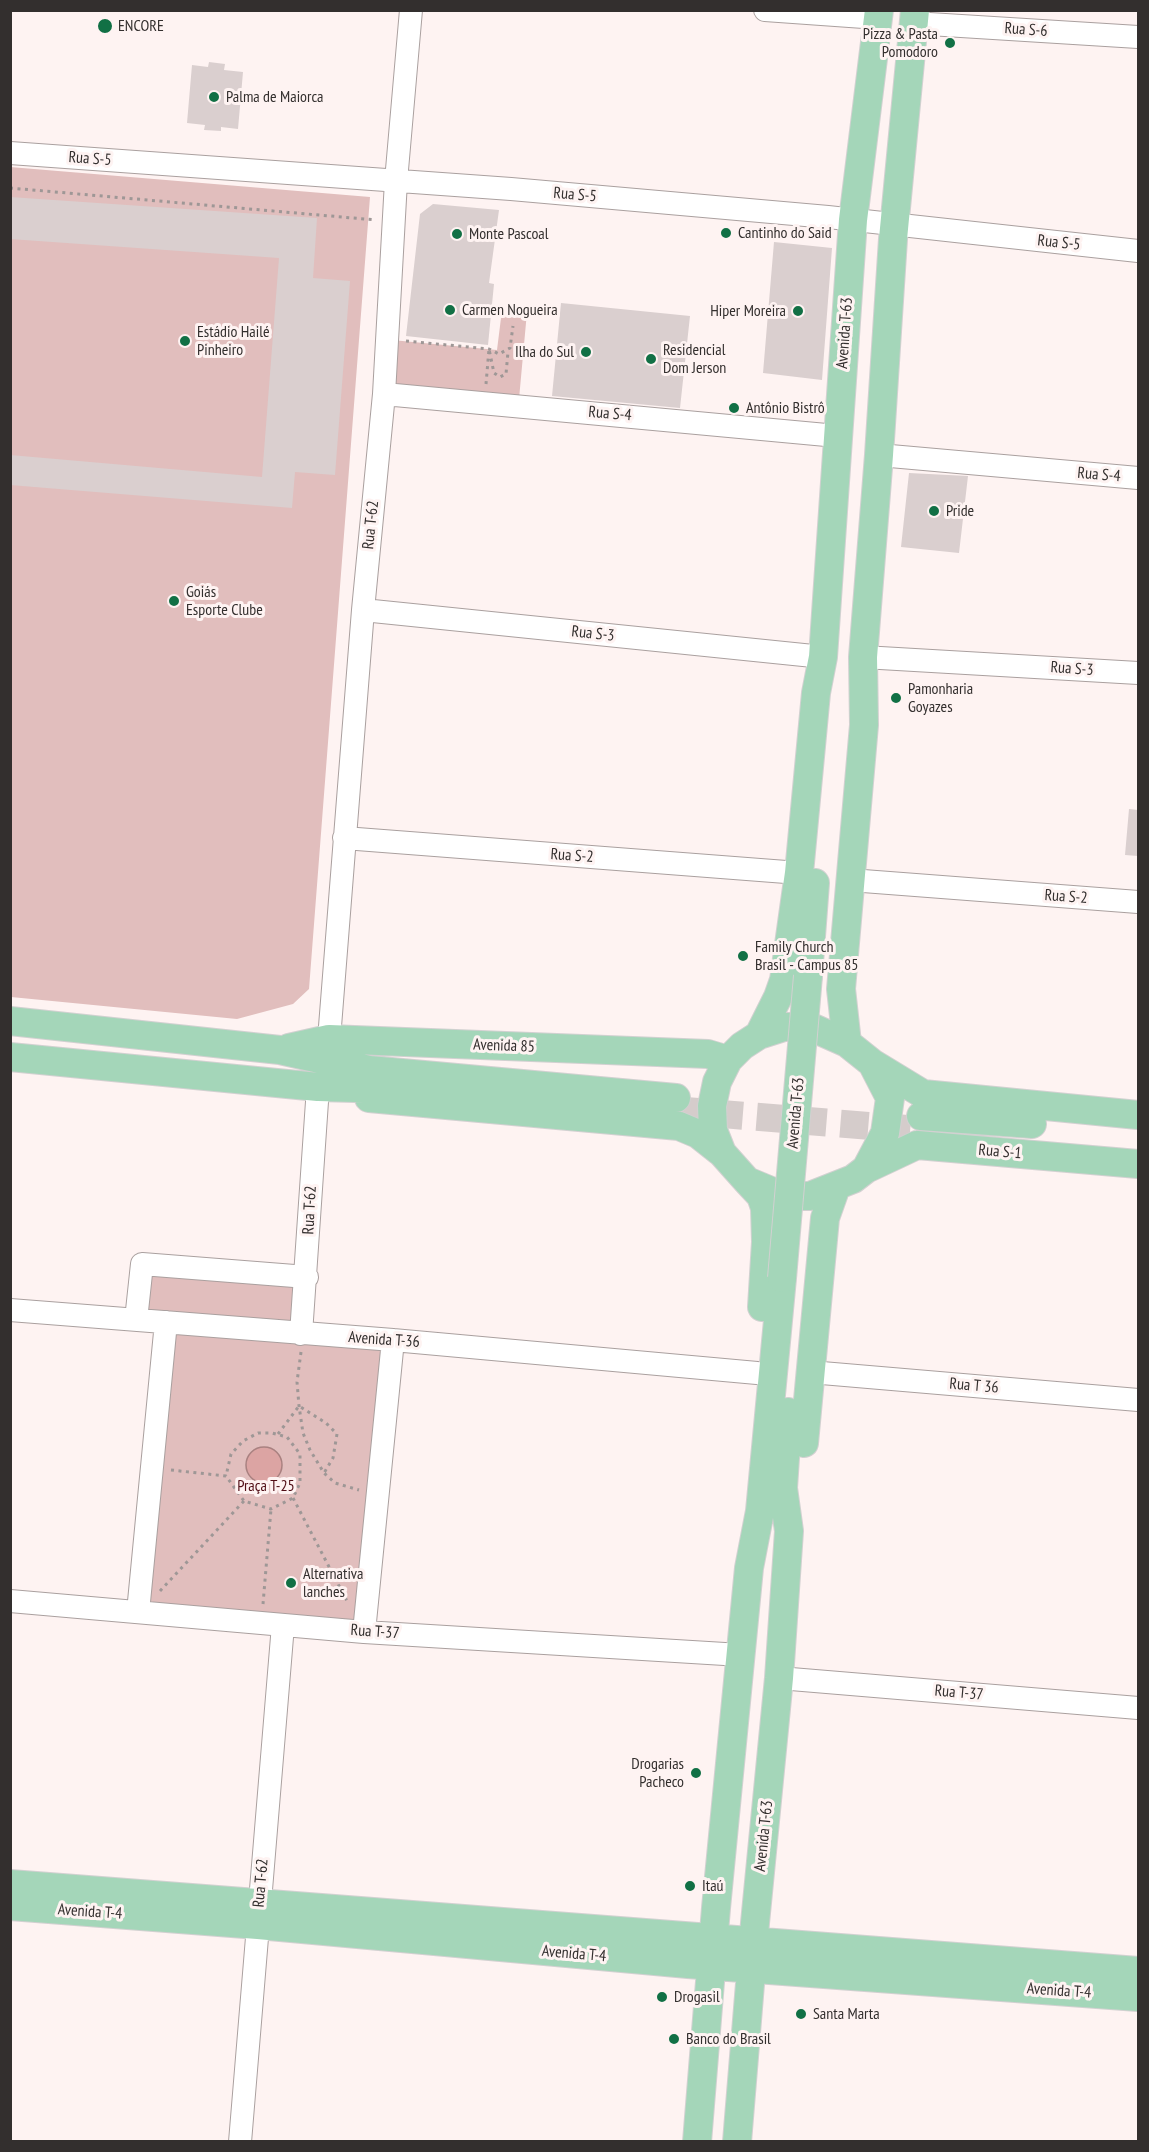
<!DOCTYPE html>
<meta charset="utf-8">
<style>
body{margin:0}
#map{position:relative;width:1149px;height:2152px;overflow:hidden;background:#fef3f2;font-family:"PT Sans Narrow",sans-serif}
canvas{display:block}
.frame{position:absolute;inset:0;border:12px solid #332f2e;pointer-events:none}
</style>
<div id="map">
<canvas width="1149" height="2152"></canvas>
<div class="frame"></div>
</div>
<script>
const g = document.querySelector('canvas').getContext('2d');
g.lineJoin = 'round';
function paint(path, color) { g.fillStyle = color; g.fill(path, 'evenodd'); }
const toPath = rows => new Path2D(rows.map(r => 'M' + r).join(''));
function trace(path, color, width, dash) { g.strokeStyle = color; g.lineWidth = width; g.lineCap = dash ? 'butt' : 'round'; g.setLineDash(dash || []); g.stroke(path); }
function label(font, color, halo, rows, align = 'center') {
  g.font = font + ' "PT Sans Narrow",sans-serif'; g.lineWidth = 6; g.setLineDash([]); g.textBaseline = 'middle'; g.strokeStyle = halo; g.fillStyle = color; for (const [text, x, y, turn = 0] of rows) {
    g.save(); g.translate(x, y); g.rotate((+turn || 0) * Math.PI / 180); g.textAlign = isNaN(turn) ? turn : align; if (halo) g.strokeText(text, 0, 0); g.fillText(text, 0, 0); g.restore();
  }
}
paint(toPath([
 [10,167,370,197,309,989,293,1004,237,1019,11,997],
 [502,310,527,312,519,399,389,385,392,340,497,350],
 [147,1270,299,1283,295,1327,144,1313],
 [172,1328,390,1342,362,1628,140,1611]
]), '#e1bebd');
const water = toPath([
 '246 1465a18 18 0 1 1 36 0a18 18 0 1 1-36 0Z'
]);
paint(water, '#dca4a3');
trace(water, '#a98180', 1.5);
paint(toPath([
 [209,62,225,64,224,70,243,72,238,129,221,127,221,131,204,130,205,125,187,123,192,65,208,67],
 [10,197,317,218,313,278,350,281,335,475,295,472,292,508,10,485,10,455,262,477,279,258,10,239],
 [433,204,499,210,489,283,494,284,488,345,406,336,420,214],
 [774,242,832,248,822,380,763,373],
 [561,303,690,316,680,408,552,396],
 [909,473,968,476,959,553,901,547],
 [1129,809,1138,810,1138,856,1125,855]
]), '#dacfcf');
trace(toPath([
 [673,1110,919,1130]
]), '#d5cccb', 28, [28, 14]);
const minor = toPath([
 [765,10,878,18],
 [913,23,1138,37],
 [10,153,511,189,828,217,1138,251],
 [384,394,837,436],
 [879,455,1138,478],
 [363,610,823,657],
 [863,657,1138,673],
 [344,838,799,873],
 [850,880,1138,902],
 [329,1039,363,610,384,394,396,181,411,10],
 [10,1310,393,1340,757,1373],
 [136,1320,142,1264,307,1277],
 [301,1334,318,1087],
 [810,1372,1138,1400],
 [10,1601,364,1632,741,1655],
 [138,1612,166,1322],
 [364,1632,393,1340],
 [779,1678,1138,1708],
 [240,2142,283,1625]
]);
const major = toPath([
 [808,976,815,883],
 [10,1021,280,1050,369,1070,676,1098],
 [784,1027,811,1027,847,1043,872,1063,890,1098,885,1133,866,1169,853,1179,810,1196,783,1196,747,1181,722,1153,713,1130,712,1106,717,1082,728,1060,742,1046,759,1035,784,1027],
 [759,1035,778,997,784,980,799,873,816,693,823,657,853,220,879,10],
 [847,1043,841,989,864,725,863,657,879,455,893,239,915,10],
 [289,1048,329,1039,708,1054,728,1060],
 [10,1057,318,1087,393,1089],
 [872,1063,923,1094,1138,1115],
 [369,1098,679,1126,698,1134,722,1153],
 [921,1116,1032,1124],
 [866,1169,917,1145,1138,1164],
 [747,1181,761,1196,765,1208,766,1242,762,1307],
 [804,1443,825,1218,836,1187],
 [10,1884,1138,1971],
 [10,1906,258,1925,688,1964,1138,1997],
 [697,2142,716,1908,749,1568,760,1511,782,1278],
 [737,2142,755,1923,779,1678,789,1531,783,1488,788,1412]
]);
trace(minor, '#aaa09f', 24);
trace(major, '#d2d1d1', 30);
trace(toPath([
 [10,188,376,220],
 [406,341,489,349,499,354,510,348,513,326],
 [486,384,489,349,494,373,500,377,506,374,508,352],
 [301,1352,297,1382,299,1406,303,1433,310,1450,324,1473,335,1483,359,1490],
 [278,1434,299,1406,326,1423,337,1434,333,1458,324,1473],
 [171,1470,226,1476,244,1501,271,1509,293,1498,300,1483,300,1454,287,1437,272,1433,258,1433,243,1441,231,1454,226,1476],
 [293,1498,348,1603],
 [160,1591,244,1501],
 [263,1604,271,1509]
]), '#9e9796', 3, [3, 4.5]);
trace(minor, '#fff', 22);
trace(major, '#a4d6b9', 28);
const majorBridge = toPath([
 [782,1278,808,976]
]);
trace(majorBridge, '#d2d1d1', 30, []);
trace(majorBridge, '#a4d6b9', 28);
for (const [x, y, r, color] of [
 [105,26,8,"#117045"],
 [950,43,6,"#117045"],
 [214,97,6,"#117045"],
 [726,233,6,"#117045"],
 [457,234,6,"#117045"],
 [450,310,6,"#117045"],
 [798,311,6,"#117045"],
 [185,341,6,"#117045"],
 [586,352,6,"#117045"],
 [651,359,6,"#117045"],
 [734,408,6,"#117045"],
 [934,511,6,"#117045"],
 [174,601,6,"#117045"],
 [896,698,6,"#117045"],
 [743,956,6,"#117045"],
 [291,1583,6,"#117045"],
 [696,1773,6,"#117045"],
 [690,1886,6,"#117045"],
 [662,1997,6,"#117045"],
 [801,2014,6,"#117045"],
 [674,2039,6,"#117045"]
]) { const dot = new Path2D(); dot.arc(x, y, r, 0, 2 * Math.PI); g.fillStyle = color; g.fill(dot); trace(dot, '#fef3f2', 2); }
label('16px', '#332f2e', '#fef3f2', [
 ["ENCORE",118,26],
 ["Pizza & Pasta",938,34,"right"],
 ["Pomodoro",938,52,"right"],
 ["Palma de Maiorca",226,97],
 ["Cantinho do Said",738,233],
 ["Monte Pascoal",469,234],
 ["Carmen Nogueira",462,310],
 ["Hiper Moreira",786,311,"right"],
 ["Estádio Hailé",197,332],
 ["Pinheiro",197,350],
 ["Residencial",663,350],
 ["Dom Jerson",663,368],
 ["Ilha do Sul",574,352,"right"],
 ["Antônio Bistrô",746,408],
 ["Pride",946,511],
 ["Goiás",186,592],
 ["Esporte Clube",186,610],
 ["Pamonharia",908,689],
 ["Goyazes",908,707],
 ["Family Church",755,947],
 ["Brasil - Campus 85",755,965],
 ["Alternativa",303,1574],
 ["lanches",303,1592],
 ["Drogarias",684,1764,"right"],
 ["Pacheco",684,1782,"right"],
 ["Itaú",702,1886],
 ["Drogasil",674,1997],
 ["Santa Marta",813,2014],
 ["Banco do Brasil",686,2039]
], 'left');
label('16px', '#332f2e', '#fef3f2', [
 ["Rua S-6",1026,30,4],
 ["Rua S-5",90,159,4],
 ["Rua S-5",575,195,5],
 ["Rua S-5",1059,243,6],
 ["Avenida T-63",845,333,-86],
 ["Rua S-4",610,414,5],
 ["Rua S-4",1099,475,5],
 ["Rua T-62",371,525,-84],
 ["Rua S-3",593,634,6],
 ["Rua S-3",1072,669,4],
 ["Rua S-2",572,856,4],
 ["Rua S-2",1066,897,4],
 ["Avenida 85",504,1046,2],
 ["Avenida T-63",796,1113,-85],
 ["Rua S-1",1000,1152,5],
 ["Rua T-62",310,1210,-87],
 ["Avenida T-36",384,1340,4],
 ["Rua T 36",974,1386,5],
 ["Rua T-37",375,1632,4],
 ["Rua T-37",959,1693,5],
 ["Avenida T-63",764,1836,-84],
 ["Rua T-62",261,1883,-85],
 ["Avenida T-4",90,1912,4],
 ["Avenida T-4",574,1954,5],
 ["Avenida T-4",1059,1991,4]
]);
label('16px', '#510e16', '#fef3f2', [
 ["Praça T-25",266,1486]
]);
</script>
